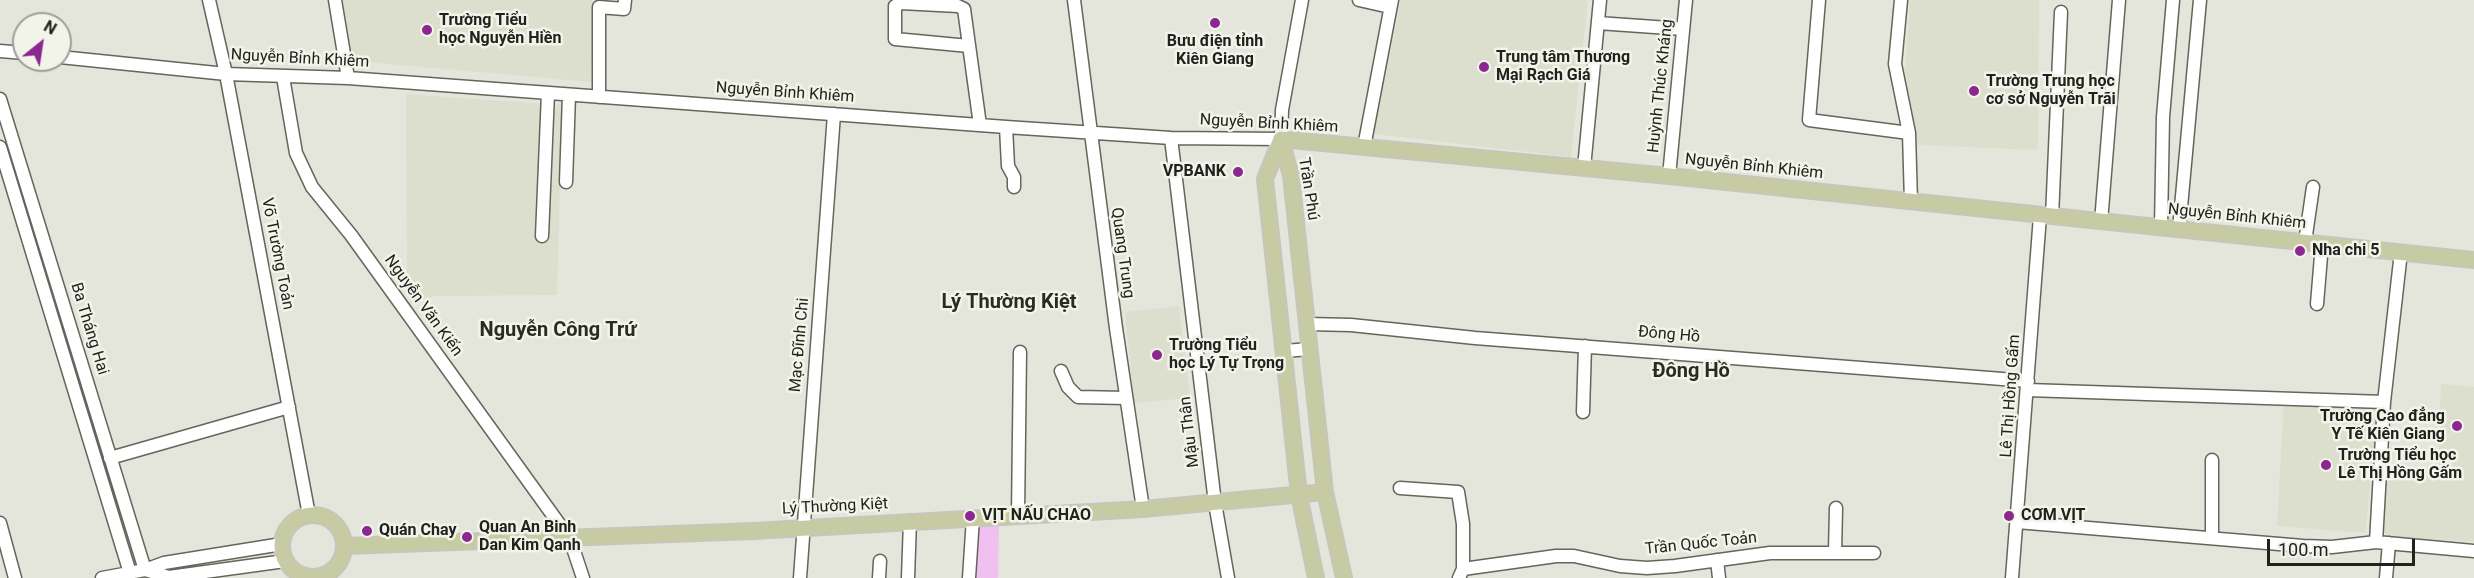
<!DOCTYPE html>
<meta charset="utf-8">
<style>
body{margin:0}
#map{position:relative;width:2474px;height:578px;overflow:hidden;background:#e4e6dc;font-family:Roboto,sans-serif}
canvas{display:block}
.north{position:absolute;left:12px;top:12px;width:60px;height:60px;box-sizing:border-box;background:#f2f3e9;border:2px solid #9e9f98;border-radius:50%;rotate:30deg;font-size:16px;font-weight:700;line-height:24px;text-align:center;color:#21211e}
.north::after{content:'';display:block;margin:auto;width:21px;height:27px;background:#8b278f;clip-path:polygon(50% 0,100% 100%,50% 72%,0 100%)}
.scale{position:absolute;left:2267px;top:539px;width:148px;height:27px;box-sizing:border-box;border:3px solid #21211e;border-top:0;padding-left:8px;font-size:18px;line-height:21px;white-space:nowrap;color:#21211e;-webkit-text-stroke:4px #f2f3e9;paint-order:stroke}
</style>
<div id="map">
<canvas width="2474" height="578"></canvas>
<div class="north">N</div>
<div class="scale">100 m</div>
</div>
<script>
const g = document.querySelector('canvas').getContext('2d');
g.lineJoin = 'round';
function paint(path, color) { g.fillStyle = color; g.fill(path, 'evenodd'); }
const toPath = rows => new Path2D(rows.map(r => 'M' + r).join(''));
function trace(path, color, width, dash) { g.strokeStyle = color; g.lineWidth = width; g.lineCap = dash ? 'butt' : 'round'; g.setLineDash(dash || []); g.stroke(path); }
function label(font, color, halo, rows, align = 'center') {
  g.font = font + ' Roboto,sans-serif'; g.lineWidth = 5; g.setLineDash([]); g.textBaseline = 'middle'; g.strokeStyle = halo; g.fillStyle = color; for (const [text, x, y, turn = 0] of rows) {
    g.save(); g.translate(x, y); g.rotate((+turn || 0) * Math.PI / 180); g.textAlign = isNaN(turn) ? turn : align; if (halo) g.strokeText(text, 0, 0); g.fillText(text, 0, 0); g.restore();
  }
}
paint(toPath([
 [336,0,593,0,591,82,343,60],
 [1401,0,1588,0,1571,157,1374,134],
 [1910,0,2039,0,2038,150,1918,145,1905,72],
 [406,94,562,105,557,295,435,296,410,304,407,288],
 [1179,306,1190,398,1134,403,1125,312],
 [2441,384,2474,387,2474,542,2391,537,2382,531,2386,465,2438,468],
 [2284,399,2379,403,2365,533,2277,526]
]), '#dcdfcd');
paint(toPath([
 [999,525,998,578,973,578,976,527]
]), '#f0c0f0');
const minor = toPath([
 [209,0,226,74,309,515],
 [335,0,348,78],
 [1074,0,1116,328,1143,509],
 [1359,0,1390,7],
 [1819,0,1809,120,1909,133],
 [1901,0,1895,64,1909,133,1911,202],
 [1598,23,1683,29],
 [969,46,895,39,895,6,901,3,958,6,964,9,980,125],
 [0,51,24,53],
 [60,57,226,74,348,78,1006,127,1171,138,1281,139,1282,110,1302,0],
 [283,77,296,153,312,187,351,235,570,539,583,578],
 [599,97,599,7,624,9,625,0],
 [0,99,145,570],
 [1006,127,1008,166,1014,177,1014,187],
 [1171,138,1215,503,1228,578],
 [0,147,130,573],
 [1364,147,1392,0],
 [1584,168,1600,0],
 [1669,176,1686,0],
 [566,182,569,95],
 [2052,217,2061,12],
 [2101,222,2119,0],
 [2161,227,2163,117,2173,0],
 [2179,229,2200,0],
 [542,236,548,93],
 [2305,242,2313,187],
 [2317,304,2322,244],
 [1307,324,1351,325,1475,338,2028,381],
 [1285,351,1309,349],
 [1061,371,1068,387,1078,397,1126,398],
 [2028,390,2384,402],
 [1583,412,1585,346],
 [110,458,289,407],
 [1400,488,1458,492,1463,524,1463,569,1459,578],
 [1018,516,1020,352],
 [2017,522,2303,546,2332,547,2376,542,2474,551],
 [0,523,15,578],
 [2212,538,2212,460],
 [2376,542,2384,402,2401,252],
 [1835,552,1836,508],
 [1717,560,1719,578],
 [1463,569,1556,556,1574,556,1620,566,1647,568,1675,566,1770,553,1874,553],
 [145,570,169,577,285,561],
 [102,578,145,570,164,563,282,544],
 [800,578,834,114],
 [879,578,880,561],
 [908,578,910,521],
 [969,578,973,518],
 [2012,578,2040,216],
 [2386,578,2389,543]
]);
const major = toPath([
 [1281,139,1669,176,2474,260],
 [1281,139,1265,179,1299,495,1316,578],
 [1281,139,1291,176,1325,492,1344,578],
 '282 546a31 31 0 1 1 62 0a31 31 0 1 1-62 0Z',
 [345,546,754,531,1143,509,1325,492]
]);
trace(minor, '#64655c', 15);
trace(major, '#c5c5c4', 18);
trace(minor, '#fff', 12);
trace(major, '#c6cba3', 15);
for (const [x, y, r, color] of [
 [1215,23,6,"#8b278f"],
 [427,30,6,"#8b278f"],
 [1484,67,6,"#8b278f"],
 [1974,91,6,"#8b278f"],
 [1238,172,6,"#8b278f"],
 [2300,251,6,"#8b278f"],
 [1157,355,6,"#8b278f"],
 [2457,426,6,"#8b278f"],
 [2326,465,6,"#8b278f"],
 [970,516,6,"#8b278f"],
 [2009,516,6,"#8b278f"],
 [367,531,6,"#8b278f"],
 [467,537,6,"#8b278f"]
]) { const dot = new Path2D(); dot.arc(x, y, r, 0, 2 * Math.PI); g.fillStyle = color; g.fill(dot); trace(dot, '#f2f3e9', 2); }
label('bold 16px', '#21211e', '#f2f3e9', [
 ["Trường Tiểu",439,21],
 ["học Nguyễn Hiền",439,39],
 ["Bưu điện tỉnh",1215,42,"center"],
 ["Kiên Giang",1215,60,"center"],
 ["Trung tâm Thương",1496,58],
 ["Mại Rạch Giá",1496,76],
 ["Trường Trung học",1986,82],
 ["cơ sở Nguyễn Trãi",1986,100],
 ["VPBANK",1226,172,"right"],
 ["Nha chi 5",2312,251],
 ["Trường Tiểu",1169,346],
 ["học Lý Tự Trọng",1169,364],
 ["Trường Cao đẳng",2445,417,"right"],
 ["Y Tế Kiên Giang",2445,435,"right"],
 ["Trường Tiểu học",2338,456],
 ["Lê Thị Hồng Gấm",2338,474],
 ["VỊT NẤU CHAO",982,516],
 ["CƠM VỊT",2021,516],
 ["Quan An Binh",479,528],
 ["Dan Kim Qanh",479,546],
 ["Quán Chay",379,531]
], 'left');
label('16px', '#21211e', '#f2f3e9', [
 ["Nguyễn Bỉnh Khiêm",300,59,3],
 ["Huỳnh Thúc Kháng",1661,86,-84],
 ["Nguyễn Bỉnh Khiêm",785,93,4],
 ["Nguyễn Bỉnh Khiêm",1269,124,3],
 ["Nguyễn Bỉnh Khiêm",1754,167,6],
 ["Trần Phú",1308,189,81],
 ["Nguyễn Bỉnh Khiêm",2237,217,6],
 ["Quang Trung",1122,253,82],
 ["Võ Trường Toản",277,254,79],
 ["Nguyễn Văn Kiến",423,306,54],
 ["Ba Tháng Hai",89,329,73],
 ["Đông Hồ",1669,335,5],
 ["Mạc Đĩnh Chi",800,345,-85],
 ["Lê Thị Hồng Gấm",2011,396,-86],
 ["Mậu Thân",1190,432,-97],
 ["Lý Thường Kiệt",835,507,-3],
 ["Trần Quốc Toản",1701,544,-6]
]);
label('bold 20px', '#2a2b23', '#f2f3e9', [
 ["Lý Thường Kiệt",1009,303],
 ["Nguyễn Công Trứ",558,331],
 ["Đông Hồ",1691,372]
]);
</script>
